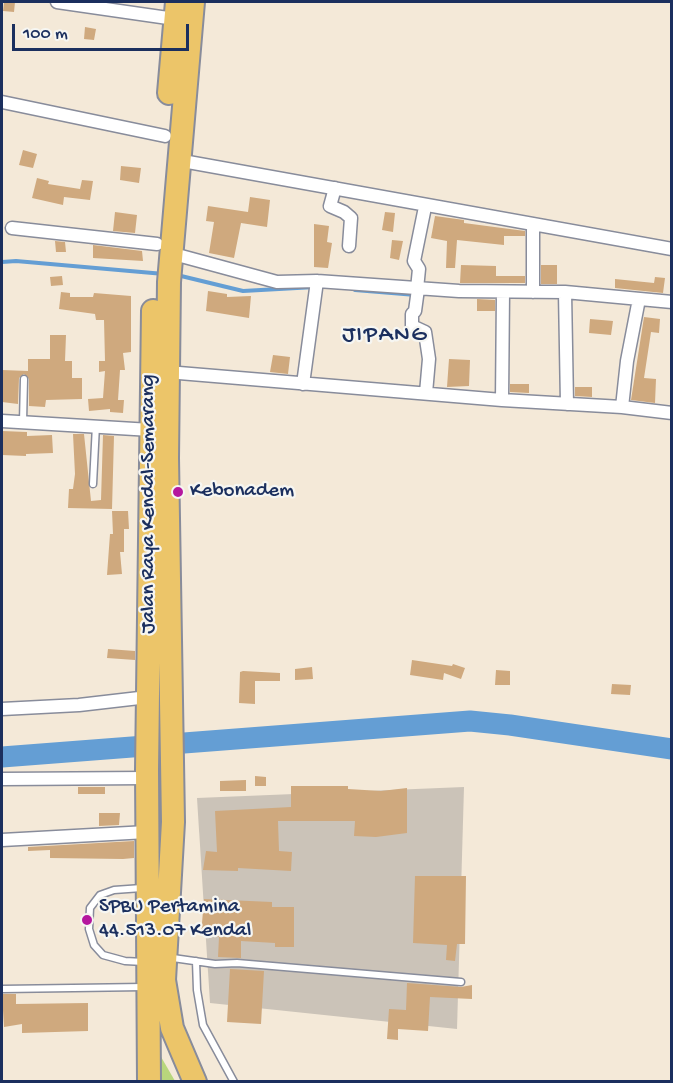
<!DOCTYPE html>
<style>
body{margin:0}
#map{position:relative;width:673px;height:1083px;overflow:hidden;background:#f4e9d8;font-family:"Gochi Hand",sans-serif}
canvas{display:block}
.frame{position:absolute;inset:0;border:3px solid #1b2f5e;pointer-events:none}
.scale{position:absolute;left:12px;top:24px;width:177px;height:27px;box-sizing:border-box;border:3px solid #1b2f5e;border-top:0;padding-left:8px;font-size:18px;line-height:21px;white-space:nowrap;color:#1b2f5e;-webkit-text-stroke:4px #f6f6f2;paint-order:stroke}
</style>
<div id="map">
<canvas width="673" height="1083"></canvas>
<div class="frame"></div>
<div class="scale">100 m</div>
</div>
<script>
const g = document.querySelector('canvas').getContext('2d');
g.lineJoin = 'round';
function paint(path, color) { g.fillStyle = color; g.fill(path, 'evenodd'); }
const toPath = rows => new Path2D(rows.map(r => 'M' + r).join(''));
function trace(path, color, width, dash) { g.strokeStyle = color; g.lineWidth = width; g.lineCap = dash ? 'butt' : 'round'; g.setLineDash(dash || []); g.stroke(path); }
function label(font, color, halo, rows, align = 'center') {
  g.font = font + ' "Gochi Hand",sans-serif'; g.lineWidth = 4.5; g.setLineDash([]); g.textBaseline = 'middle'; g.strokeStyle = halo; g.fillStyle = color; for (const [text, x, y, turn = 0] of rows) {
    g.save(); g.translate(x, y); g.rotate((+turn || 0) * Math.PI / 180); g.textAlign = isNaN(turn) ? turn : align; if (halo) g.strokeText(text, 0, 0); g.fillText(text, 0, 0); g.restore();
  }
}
paint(toPath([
 [464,787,457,1029,210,1003,197,798]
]), '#cbc3b8');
paint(toPath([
 [153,1043,175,1081,155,1081]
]), '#b8d67c');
trace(toPath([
 [2,262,16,261,164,274],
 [177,275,243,291,315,287],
 [355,290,416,295]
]), '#649ed4', 4);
trace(toPath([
 [2,757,470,721,510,725,672,749]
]), '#649ed4', 21);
paint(toPath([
 [4,2,15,2,14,12,3,11],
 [85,27,96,29,94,40,84,39],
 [23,150,37,154,33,168,19,165],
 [121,166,141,168,139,183,120,180],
 [37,178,49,181,48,184,80,189,82,180,93,181,90,200,64,197,63,205,32,198],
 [250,197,270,200,267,227,241,223,234,258,209,253,214,222,206,221,208,206,248,212],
 [115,212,137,215,135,233,113,231],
 [385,212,395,213,393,232,382,230],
 [435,216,464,220,464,223,525,231,525,236,504,236,504,245,457,240,455,268,446,268,447,241,431,238],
 [314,224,329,226,327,242,332,243,328,268,314,267],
 [392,240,403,241,399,260,390,258],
 [55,241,65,242,66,252,56,252],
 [93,245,142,251,143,261,93,258],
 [461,265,496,266,496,276,525,276,525,283,460,283],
 [541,265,557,265,557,284,541,284],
 [62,276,63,285,51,286,50,277],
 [655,277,665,278,663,293,615,288,615,279,654,283],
 [208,291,227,294,227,297,251,296,249,318,206,311],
 [61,292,70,293,70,297,93,297,94,293,131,296,131,352,123,353,125,370,120,370,118,400,124,400,123,413,110,412,110,409,89,411,88,399,103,398,105,371,99,372,99,361,105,361,104,320,96,320,95,314,59,309],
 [477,299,495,300,495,311,477,311],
 [644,317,660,319,659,333,651,332,644,378,656,379,655,403,631,400],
 [590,319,613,321,611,335,589,333],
 [50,335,66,335,65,361,72,361,72,378,82,378,82,399,46,400,45,407,29,406,29,379,24,374,19,378,18,404,2,402,2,370,28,371,28,359,50,359],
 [273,355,290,357,288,374,270,372],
 [449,359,470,360,469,386,447,387],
 [510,384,529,384,529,393,510,392],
 [575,387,592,387,592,397,575,396],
 [2,431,27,432,27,436,52,435,53,453,26,454,26,456,2,455],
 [73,434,84,434,91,501,101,500,103,435,114,436,112,509,68,508,69,489,73,489,75,474],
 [112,511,128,511,129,529,124,529,124,552,120,552,122,574,107,575,110,534,113,534],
 [108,649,135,651,135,660,107,658],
 [412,660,452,666,453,664,465,668,461,679,444,673,443,680,410,675],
 [312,667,313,679,295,680,295,669],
 [496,670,510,671,510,685,495,685],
 [243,671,280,673,280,681,255,681,255,704,239,703,240,672],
 [612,684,631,685,630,695,611,694],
 [255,776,266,777,266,786,255,786],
 [246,780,246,791,220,791,220,781],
 [291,786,348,786,348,789,381,791,407,788,407,833,376,837,354,836,355,821,278,821,279,851,292,852,291,871,238,868,238,871,203,870,206,851,217,852,215,811,291,807],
 [78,787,105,787,105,794,78,794],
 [99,813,120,813,119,825,99,826],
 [134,841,134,858,123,859,50,858,50,850,28,851,28,847],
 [415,876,466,876,465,944,457,944,455,961,446,960,447,945,413,943],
 [204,899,272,902,272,907,294,907,294,947,275,947,275,943,241,941,241,958,218,957,219,937,201,935],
 [230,969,264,971,261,1024,227,1022],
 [407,983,461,987,472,985,472,999,430,997,428,1031,398,1029,398,1040,387,1039,389,1009,406,1010],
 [2,994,16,994,16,1004,88,1003,88,1031,22,1033,22,1024,4,1027]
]), '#cfa97e');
const lane = toPath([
 [23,422,24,379],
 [93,484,96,425],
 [142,888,114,890,100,895,90,908,89,929,94,945,103,955,125,961,144,962],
 [173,958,215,964,237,963,461,982],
 [196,961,197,990,203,1025,234,1082],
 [2,989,144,987]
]);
const street = toPath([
 [57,2,175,19],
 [2,102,165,136],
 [177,160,672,249],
 [335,188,330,206,344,212,351,218,349,246],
 [533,226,533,292],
 [12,228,157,244],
 [170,253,277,282,317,281,459,291,565,292,672,302],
 [417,289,419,269,414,261,425,207],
 [418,289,415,311,412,314,412,326,425,332,429,359,426,393],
 [565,292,567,404],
 [167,372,502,400,622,407,672,413],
 [303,384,317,281],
 [502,400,503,292],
 [622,407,627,361,639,299],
 [2,421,151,430],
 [2,709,79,705,148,697],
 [2,779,147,778],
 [2,840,147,832]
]);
const highway = toPath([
 [193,2,169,282,167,458,173,822,164,980,172,1028,195,1082],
 [169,93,177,2],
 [149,1082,147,770,153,311]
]);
trace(lane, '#888c9b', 9);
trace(street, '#888c9b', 15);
trace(highway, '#888c9b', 26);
trace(lane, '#fff', 6);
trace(street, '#fff', 12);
trace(highway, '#ecc569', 22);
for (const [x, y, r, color] of [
 [178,492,6,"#b5179e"],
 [87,920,6,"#b5179e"]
]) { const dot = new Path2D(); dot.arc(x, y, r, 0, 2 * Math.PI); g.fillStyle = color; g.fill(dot); trace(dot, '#f6f6f2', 2); }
label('21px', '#1b2f5e', '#f6f6f2', [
 ["Kebonadem",190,492],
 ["SPBU Pertamina",99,908],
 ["44.513.07 Kendal",99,932]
], 'left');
label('21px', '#1b2f5e', '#f6f6f2', [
 ["Jalan Raya Kendal-Semarang",150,504,-90]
]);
g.letterSpacing = '1.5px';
label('24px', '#1b2f5e', '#f6f6f2', [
 ["JIPANG",385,336]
]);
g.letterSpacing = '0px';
</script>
